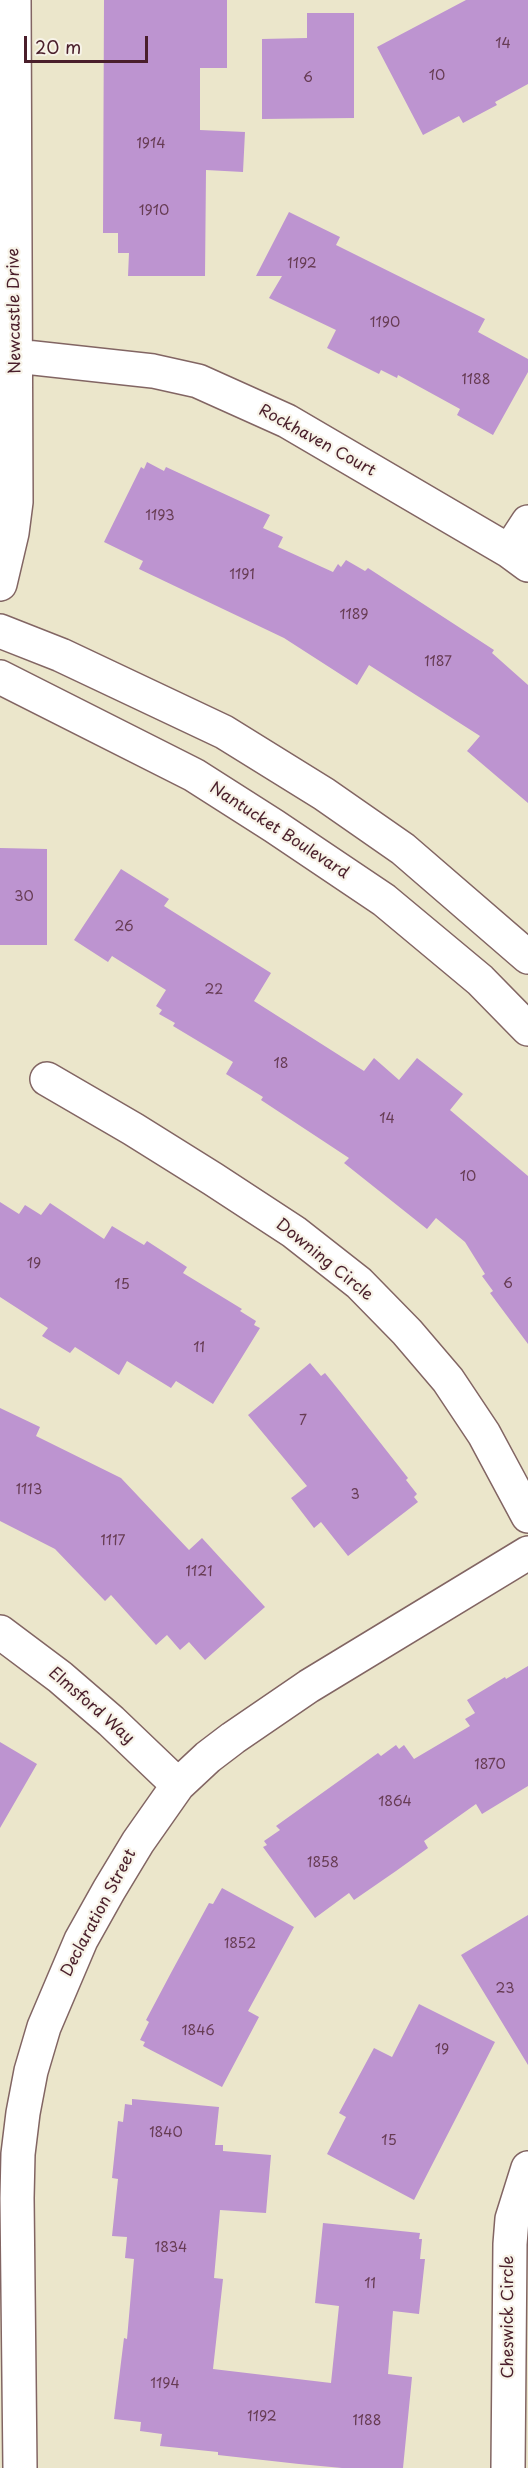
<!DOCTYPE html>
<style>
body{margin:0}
#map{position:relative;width:528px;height:2468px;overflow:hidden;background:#ebe6cb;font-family:"Playpen Sans",sans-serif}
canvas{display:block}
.scale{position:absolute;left:24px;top:36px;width:124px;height:27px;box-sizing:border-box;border:3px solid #4a1f2b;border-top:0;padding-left:8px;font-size:18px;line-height:21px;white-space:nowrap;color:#4a1f2b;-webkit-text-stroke:4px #f7f3e8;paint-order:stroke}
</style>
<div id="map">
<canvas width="528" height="2468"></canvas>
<div class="scale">20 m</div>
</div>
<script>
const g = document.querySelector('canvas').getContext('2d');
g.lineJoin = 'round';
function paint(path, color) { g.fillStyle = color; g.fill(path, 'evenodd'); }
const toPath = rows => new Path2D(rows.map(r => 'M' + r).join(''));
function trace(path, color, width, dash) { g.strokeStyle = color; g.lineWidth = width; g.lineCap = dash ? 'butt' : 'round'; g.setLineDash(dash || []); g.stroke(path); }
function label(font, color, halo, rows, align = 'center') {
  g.font = font + ' "Playpen Sans",sans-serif'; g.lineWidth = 4.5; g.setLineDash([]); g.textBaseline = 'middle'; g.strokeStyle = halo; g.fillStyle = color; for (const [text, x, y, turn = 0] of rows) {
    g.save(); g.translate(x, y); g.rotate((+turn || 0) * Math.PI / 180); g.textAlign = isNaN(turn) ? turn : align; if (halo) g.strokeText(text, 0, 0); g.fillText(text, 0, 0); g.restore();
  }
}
paint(toPath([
 [104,0,227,0,227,68,200,68,200,130,245,132,243,172,206,170,205,276,128,276,129,253,118,253,118,233,103,233],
 [466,0,528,0,528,84,495,102,497,105,463,123,459,116,423,135,377,47],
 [307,13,354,13,354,118,262,119,262,39,307,38],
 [289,212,340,237,336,245,485,319,478,332,528,359,528,372,493,435,457,415,460,409,398,375,397,378,381,370,379,374,327,348,336,330,269,298,282,276,256,276],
 [147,462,164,471,166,467,270,515,263,528,283,537,278,547,333,572,338,564,341,567,346,560,365,571,368,568,494,650,492,653,528,685,528,803,467,751,480,736,369,665,357,685,284,638,139,569,143,561,104,542,141,467,144,469],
 [0,848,47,849,47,945,0,945],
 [121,869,169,899,164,906,271,973,254,1001,364,1071,374,1058,399,1080,417,1058,463,1094,450,1110,528,1176,528,1344,490,1293,493,1291,482,1276,485,1274,465,1242,436,1218,427,1229,344,1163,349,1158,261,1100,263,1097,226,1074,233,1062,173,1026,175,1023,159,1014,162,1010,156,1006,166,990,112,956,108,962,74,940],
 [0,1202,19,1214,25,1205,41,1215,50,1203,104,1239,112,1226,144,1245,147,1241,187,1267,183,1273,242,1309,240,1311,256,1321,254,1325,260,1328,213,1404,176,1381,171,1388,127,1361,119,1375,75,1347,70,1353,42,1336,48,1328,0,1297],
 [310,1363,321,1376,325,1373,342,1394,408,1478,406,1480,417,1494,414,1497,418,1502,348,1556,321,1522,314,1528,291,1498,307,1486,248,1415],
 [0,1408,40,1427,36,1436,121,1478,189,1550,202,1538,265,1607,205,1660,189,1642,180,1650,167,1635,156,1645,111,1595,105,1601,55,1549,0,1521],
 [528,1666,528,1786,482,1814,476,1804,424,1841,428,1848,396,1871,354,1900,349,1893,315,1918,263,1847,267,1845,264,1841,280,1830,276,1826,378,1753,381,1756,396,1745,399,1749,404,1745,414,1759,470,1726,465,1719,475,1713,467,1700,505,1677,506,1679],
 [0,1742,37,1764,0,1828],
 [222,1888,294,1927,248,2011,259,2017,222,2087,143,2046,145,2042,140,2040,149,2022,146,2020,172,1971,209,1903,213,1904],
 [528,1915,528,2065,461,1955],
 [419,2004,495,2042,414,2200,327,2154,346,2117,339,2113,374,2048,392,2057],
 [132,2099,219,2107,215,2145,223,2145,223,2151,271,2155,266,2213,220,2210,214,2278,223,2279,213,2369,331,2383,339,2306,315,2303,323,2223,420,2233,419,2239,422,2239,420,2259,425,2259,419,2314,393,2311,388,2374,412,2377,403,2468,342,2468,299,2464,218,2455,218,2452,160,2446,162,2434,140,2431,141,2422,114,2419,124,2338,127,2339,134,2259,125,2258,127,2237,112,2236,118,2179,112,2178,118,2121,123,2122,125,2104,132,2105]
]), '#bd94d0');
const minor = toPath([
 [16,356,153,371,198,381,287,421,509,551,528,565],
 [509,551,528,522],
 [0,584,12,533,16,502,14,0],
 [0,631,61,655,224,732,324,794,403,849,528,957],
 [0,677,194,775,274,826,384,900,480,980,528,1029],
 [47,1079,133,1129,213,1179,294,1232,359,1283,407,1332,448,1380,484,1434,528,1516],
 [0,1632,60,1677,111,1721,178,1785],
 [20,2468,17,2198,18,2154,23,2113,31,2071,44,2027,81,1940,109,1890,138,1842,178,1785,208,1757,233,1738,309,1686,528,1553],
 [508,2468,510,2244,512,2219,528,2168]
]);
trace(minor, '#826563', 36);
trace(minor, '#fff', 33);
label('14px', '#673c54', null, [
 ["14",503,44],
 ["10",437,76],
 ["6",308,78],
 ["1914",151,144],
 ["1910",154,211],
 ["1192",302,264],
 ["1190",385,323],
 ["1188",476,380],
 ["1193",160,516],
 ["1191",242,575],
 ["1189",354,615],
 ["1187",438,662],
 ["30",24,897],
 ["26",124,927],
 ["22",214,990],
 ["18",281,1064],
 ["14",387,1119],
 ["10",468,1177],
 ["19",34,1264],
 ["6",508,1284],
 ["15",122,1285],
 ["11",199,1348],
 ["7",303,1421],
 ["1113",29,1490],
 ["3",355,1495],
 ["1117",113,1541],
 ["1121",199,1572],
 ["1870",490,1765],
 ["1864",395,1802],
 ["1858",323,1863],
 ["1852",240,1944],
 ["23",505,1989],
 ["1846",198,2031],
 ["19",442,2050],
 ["1840",166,2133],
 ["15",389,2141],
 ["1834",171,2248],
 ["11",370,2284],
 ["1194",165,2384],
 ["1192",262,2417],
 ["1188",367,2421]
]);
label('16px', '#4a1f2b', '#f7f3e8', [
 ["Newcastle Drive",15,311,-91],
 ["Rockhaven Court",317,441,29],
 ["Nantucket Boulevard",279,831,33],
 ["Downing Circle",324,1260,39],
 ["Elmsford Way",91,1706,41],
 ["Declaration Street",99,1913,-62],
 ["Cheswick Circle",509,2317,-90]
]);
</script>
